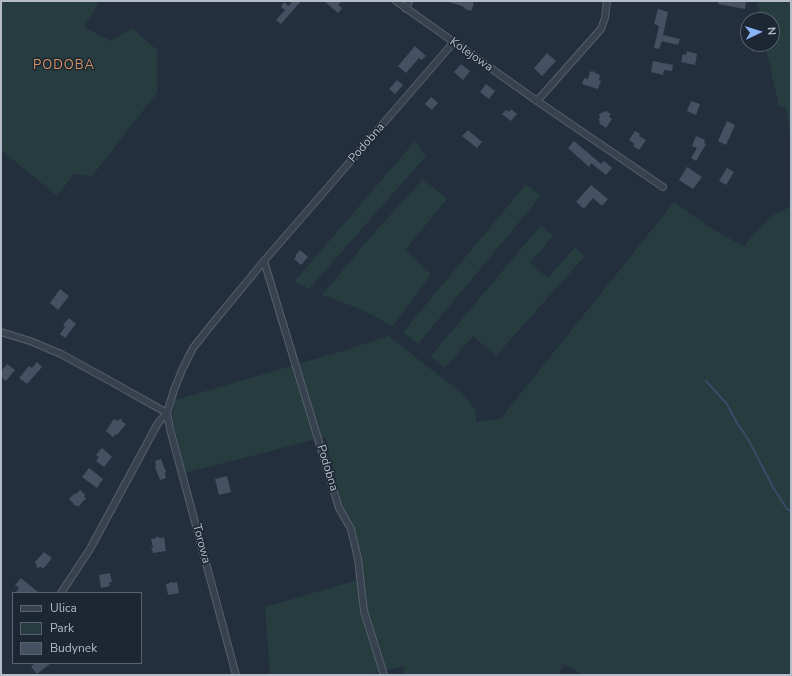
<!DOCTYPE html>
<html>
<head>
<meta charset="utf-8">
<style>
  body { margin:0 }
  #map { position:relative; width:792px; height:676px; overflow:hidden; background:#242f3e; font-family:"Nunito Sans",sans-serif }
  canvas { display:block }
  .frame { position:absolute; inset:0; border:2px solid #b4bcc9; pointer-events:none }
  .legend { position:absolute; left:12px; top:592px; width:130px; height:72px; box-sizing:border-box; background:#1d2633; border:1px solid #59626f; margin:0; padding:5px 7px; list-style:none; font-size:12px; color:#b4bcc9 }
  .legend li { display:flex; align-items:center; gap:8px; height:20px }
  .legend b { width:20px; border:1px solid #59626f }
  .north { position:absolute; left:740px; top:12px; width:40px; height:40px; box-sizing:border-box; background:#1d2633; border:1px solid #59626f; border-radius:50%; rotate:86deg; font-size:11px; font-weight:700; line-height:16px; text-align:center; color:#b4bcc9 }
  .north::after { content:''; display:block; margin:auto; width:14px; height:18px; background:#8ab4f8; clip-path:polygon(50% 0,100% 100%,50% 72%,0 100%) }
</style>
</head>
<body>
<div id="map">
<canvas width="792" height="676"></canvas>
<div class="frame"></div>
<ul class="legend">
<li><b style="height:5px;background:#38414e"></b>Ulica</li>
<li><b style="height:11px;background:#263c3f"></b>Park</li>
<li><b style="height:11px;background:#455162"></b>Budynek</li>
</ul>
<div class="north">N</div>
</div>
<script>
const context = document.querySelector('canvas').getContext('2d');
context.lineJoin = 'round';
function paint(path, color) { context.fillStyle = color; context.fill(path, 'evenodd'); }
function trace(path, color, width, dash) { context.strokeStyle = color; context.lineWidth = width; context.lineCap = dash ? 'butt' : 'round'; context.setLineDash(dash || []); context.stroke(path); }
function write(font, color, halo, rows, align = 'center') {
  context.font = font + ' "Nunito Sans",sans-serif'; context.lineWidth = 3; context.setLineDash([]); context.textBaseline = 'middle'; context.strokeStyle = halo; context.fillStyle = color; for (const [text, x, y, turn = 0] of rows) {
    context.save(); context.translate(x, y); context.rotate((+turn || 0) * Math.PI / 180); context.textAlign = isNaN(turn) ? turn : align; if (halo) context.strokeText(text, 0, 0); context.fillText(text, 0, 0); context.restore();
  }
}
paint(new Path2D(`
  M1 1H100L84 27 111 41 132 28 157 50V93L92 176 74 174 57 196 1 150Z
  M757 1H791V139L786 108 779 106 765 44H772V20H761Z
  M415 141 426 156 309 289 294 282Z
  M423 179 447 199 405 250 431 274 393 326 358 308 322 295 373 234Z
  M526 184 541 196 418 344 403 332Z
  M674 202 708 226 744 247 752 236 770 217 791 206V675H583L564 664 558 675H402L405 666 366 675H270L265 607 361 579 325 437 185 473 172 419 175 400 346 350 388 336 462 393 475 409 476 422 501 418Z
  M541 225 553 236 530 263 548 278 575 247 585 256 496 356 473 336 445 368 431 356Z`), '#263c3f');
trace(new Path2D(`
  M706 381 727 404 737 423 748 439 774 489 787 509 791 511`), '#394c67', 2);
paint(new Path2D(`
  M293 1H301L281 24 276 20 285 10 281 7 284 2 288 6Z
  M324 1H342L338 5 342 8 338 13Z
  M449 1H470L474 3 471 11 465 9V8L462 6 449 2Z
  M718 1H746L745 9 718 4Z
  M658 9 668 12 663 35 680 39 678 45 662 41 659 49 654 48 659 26 654 24Z
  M415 46 426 56 421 60 419 58 406 73 398 66Z
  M687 51 697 54 695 65 681 62 683 54 686 55Z
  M547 53 556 61 542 76 534 68Z
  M653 61 673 65 672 71 664 70 663 75 651 72Z
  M461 64 470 71 463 80 454 72Z
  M590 71 592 72 594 71 595 73 600 75 599 80 601 81 598 89 582 84 584 78 588 79Z
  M397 80 403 85 395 94 389 89Z
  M486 84 495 91 489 99 480 92Z
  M431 97 438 103 432 110 425 104Z
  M691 101 700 104 696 115 687 111Z
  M511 109 517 114 511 121 502 114 506 110 509 112Z
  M606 111 611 114 609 117 612 119 606 128 600 124 599 119 600 117 599 114Z
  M727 121 735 125 726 145 718 141Z
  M468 130 482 142 477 148 462 136Z
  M635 131 640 134 639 136 646 140 639 150 633 146 635 144 629 140Z
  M696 136 705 140 704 143 706 144 696 161 691 158 697 148 692 146Z
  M574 141 601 164 604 161 612 168 606 175 591 163 589 167 568 148Z
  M687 167 702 177 693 189 679 180Z
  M727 168 734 172 726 185 719 181Z
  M591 185 608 199 602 206 593 198 584 209 576 202Z
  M300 250 308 257 301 265 294 259 296 257 295 256Z
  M60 289 69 296 58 310 50 303Z
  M69 318 76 324 65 338 60 334 65 327 63 325Z
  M37 362 42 367 27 384 19 378 29 366 32 368Z
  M7 364 15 370 6 381 1 377V371Z
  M114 419 117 421 118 420 122 419V422L126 424 117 435 116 434 113 437 106 431Z
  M102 448 112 457 104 467 96 461 99 457 96 455Z
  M161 459 166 472H165L166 478 160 480 155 467H156L155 461Z
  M89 468 103 479 97 488 82 477Z
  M227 476 231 492 219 495 215 479Z
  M80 490 85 495 84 497 86 498 78 507 76 505H74L73 503 69 499 75 493 76 494Z
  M157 536 160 538 164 537 166 551 153 553 151 548H153L151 539 156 538Z
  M44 552 52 558 43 569 41 567 37 568 36 564 35 562Z
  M110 573 112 582 109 583 110 586 101 588 99 575Z
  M21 578 39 593H15L19 588 15 585Z
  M171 582 173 583 177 582 179 593 168 595 166 584 170 583Z
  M35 663H51L37 674 31 667Z`), '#455162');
const minor = new Path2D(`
  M396 1 537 101 663 187
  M406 9 409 1
  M537 101 601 29 605 18 607 1
  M264 261 339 508 351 529 358 559 364 611 384 675
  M1 332 30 341 61 354 112 382 167 413
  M61 593 90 549 158 423 167 413
  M236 675 170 429 167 413 174 390 182 370 193 348 208 329 264 261 453 43`);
trace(minor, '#565f6c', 8);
trace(minor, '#38414e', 6);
write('12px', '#b4bcc9', '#1d2633', [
  ["Kolejowa",471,55,35],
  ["Podobna",367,143,-49],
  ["Podobna",327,468,73],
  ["Torowa",201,544,75]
]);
context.letterSpacing = '1px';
write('13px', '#d59563', '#1d2633', [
  ["PODOBA",64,66]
]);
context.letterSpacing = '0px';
</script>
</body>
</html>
